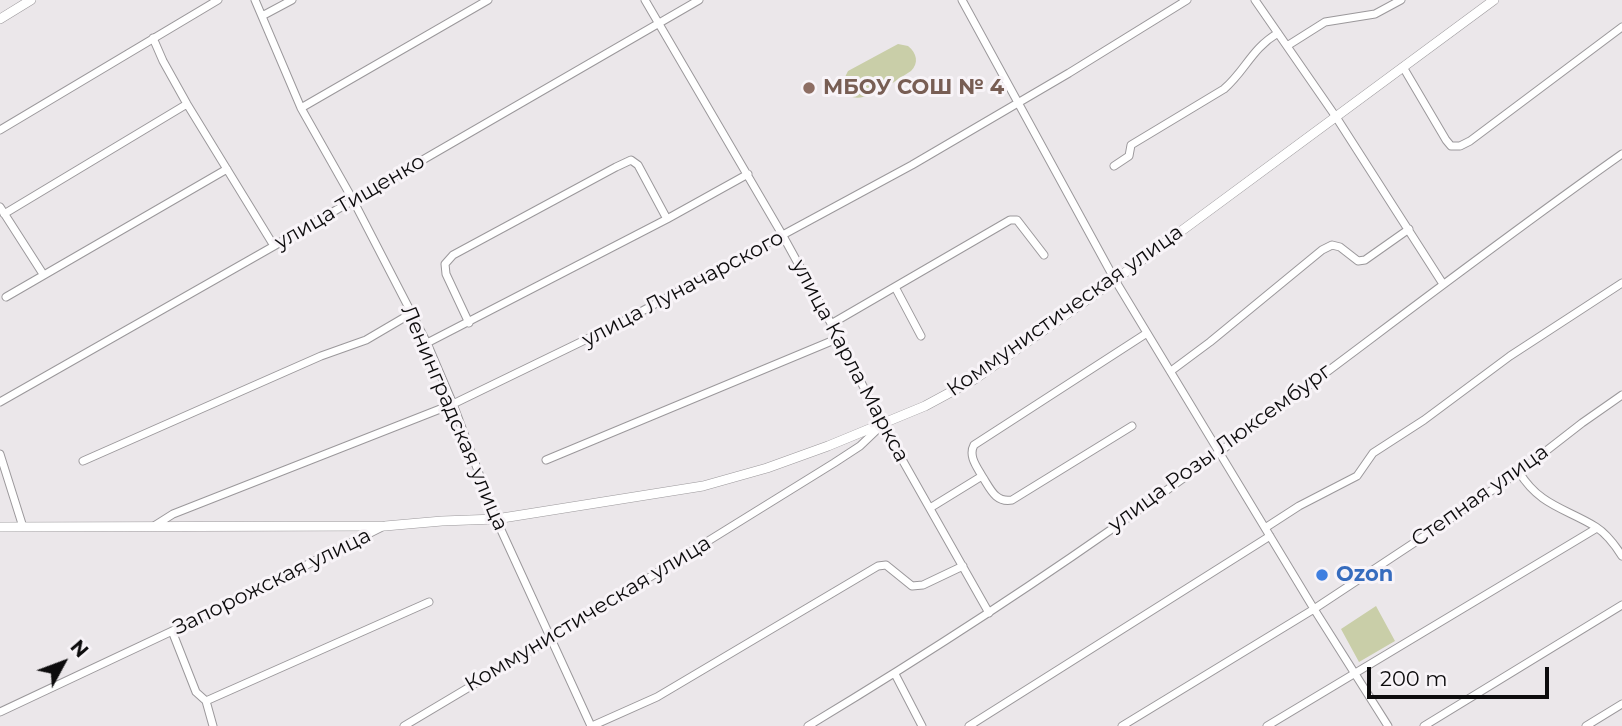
<!DOCTYPE html>
<html>
<head>
<meta charset="utf-8">
<style>
  body { margin:0 }
  #map { position:relative; width:1622px; height:726px; overflow:hidden; background:#ebe7ea; font-family:Montserrat,sans-serif }
  canvas { display:block }
  .north { position:absolute; left:28px; top:628px; width:70px; height:70px; -webkit-text-stroke:5px #f8f4f8; paint-order:stroke; rotate:49deg; font-size:19px; font-weight:700; line-height:28px; text-align:center; color:#0d0c0d }
  .north::after { content:''; display:block; margin:auto; width:24px; height:32px; background:#0d0c0d; clip-path:polygon(50% 0,100% 100%,50% 72%,0 100%) }
  .scale { position:absolute; left:1367px; top:667px; width:182px; height:32px; box-sizing:border-box; border:4px solid #0d0c0d; border-top:0; padding-left:9px; font-size:21px; line-height:24px; white-space:nowrap; color:#0d0c0d; -webkit-text-stroke:5px #f8f4f8; paint-order:stroke }
</style>
</head>
<body>
<div id="map">
<canvas width="1622" height="726"></canvas>
<div class="north">N</div>
<div class="scale">200 m</div>
</div>
<script>
const context = document.querySelector('canvas').getContext('2d');
context.lineJoin = 'round';
function paint(path, color) { context.fillStyle = color; context.fill(path, 'evenodd'); }
function trace(path, color, width, dash) { context.strokeStyle = color; context.lineWidth = width; context.lineCap = dash ? 'butt' : 'round'; context.setLineDash(dash || []); context.stroke(path); }
function write(font, color, halo, rows, align = 'center') {
  context.font = font + ' Montserrat,sans-serif'; context.lineWidth = 6; context.setLineDash([]); context.textBaseline = 'middle'; context.strokeStyle = halo; context.fillStyle = color; for (const [text, x, y, turn = 0] of rows) {
    context.save(); context.translate(x, y); context.rotate((+turn || 0) * Math.PI / 180); context.textAlign = isNaN(turn) ? turn : align; if (halo) context.strokeText(text, 0, 0); context.fillText(text, 0, 0); context.restore();
  }
}
paint(new Path2D(`
  M898 44 908 46C917 53 919 63 911 71 894 81 849 118 842 83L848 71Z
  M1376 606 1395 641 1359 662 1341 629Z`), '#c9cea8');
const minor = new Path2D(`
  M255 0 301 108 353 200 427 343 453 404 496 519 591 726
  M645 0 783 236 839 338 882 424 989 613
  M962 0 1115 280 1314 609 1388 726
  M1255 0 1336 117 1443 284
  M262 16 292 0
  M153 38 163 61 187 104 274 246
  M1287 46 1325 22 1375 14 1401 0
  M1403 67 1446 140 1451 146H1460L1470 141 1622 27
  M301 108 488 0
  M0 130 218 0
  M1114 166 1129 156 1131 145 1224 89C1246 70 1251 49 1278 33
  M0 207 43 274
  M4 214 187 104
  M895 287 921 336
  M6 297 227 169
  M469 323 446 274 445 264 453 255 616 167 631 160 638 165 667 219
  M831 324 1010 220H1017L1044 255
  M427 343 667 219 748 174
  M1171 371 1210 342 1322 250 1332 245 1340 247 1358 261 1365 260 1409 229
  M0 402 274 246 699 0
  M0 454 23 527
  M546 460 839 338
  M83 461 321 356 366 340 412 313
  M1519 472C1540 506 1565 508 1596 527 1607 534 1615 545 1622 556
  M982 476C977 467 968 456 974 445L1147 333
  M930 508 982 476C990 488 995 503 1012 500L1132 426
  M154 526 173 514 453 404 620 323 912 165 1069 73 1187 0
  M1265 528 1299 506 1357 476 1373 453 1424 420 1510 356 1622 283
  M172 631 196 692 206 701 213 726
  M895 674 922 726
  M206 701 429 602
  M0 712 219 609 384 526
  M404 726 550 639 834 463 860 446 882 425
  M592 726 657 697 878 566 886 565 912 586 923 585 963 566
  M808 726C926 655 1041 580 1153 500 1311 387 1463 266 1622 154
  M969 726 1270 536
  M1122 726 1314 609 1438 527 1519 472 1582 423 1622 395
  M1267 726 1597 528
  M1424 726 1622 605
  M1586 726 1622 704`);
const major = new Path2D(`
  M0 19 31 0
  M0 527 385 526 442 521 496 519 703 486 767 468 828 446 925 406 975 379 1115 280 1494 0`);
trace(minor, '#9b989b', 9);
trace(major, '#9b989b', 10);
trace(minor, '#fff', 7);
trace(major, '#fff', 9);
for (const [x, y, r, color] of [
  [809,88,7,"#8d6e63"],
  [1322,575,7,"#3f7fe0"]
]) { const dot = new Path2D(); dot.arc(x, y, r, 0, 2 * Math.PI); context.fillStyle = color; context.fill(dot); trace(dot, '#f8f4f8', 2.5); }
write('bold 21px', '#785e54', '#f8f4f8', [
  ["МБОУ СОШ № 4",823,88]
], 'left');
write('21px', '#0d0c0d', '#f8f4f8', [
  ["улица Тищенко",350,202,-30],
  ["улица Луначарского",683,289,-28],
  ["Коммунистическая улица",1065,311,-35],
  ["улица Карла Маркса",850,361,62],
  ["Ленинградская улица",454,418,67],
  ["улица Розы Люксембург",1220,448,-36],
  ["Степная улица",1480,496,-35],
  ["Запорожская улица",272,582,-26],
  ["Коммунистическая улица",588,614,-31]
]);
write('bold 21px', '#366cbe', '#f8f4f8', [
  ["Ozon",1336,575]
], 'left');
</script>
</body>
</html>
